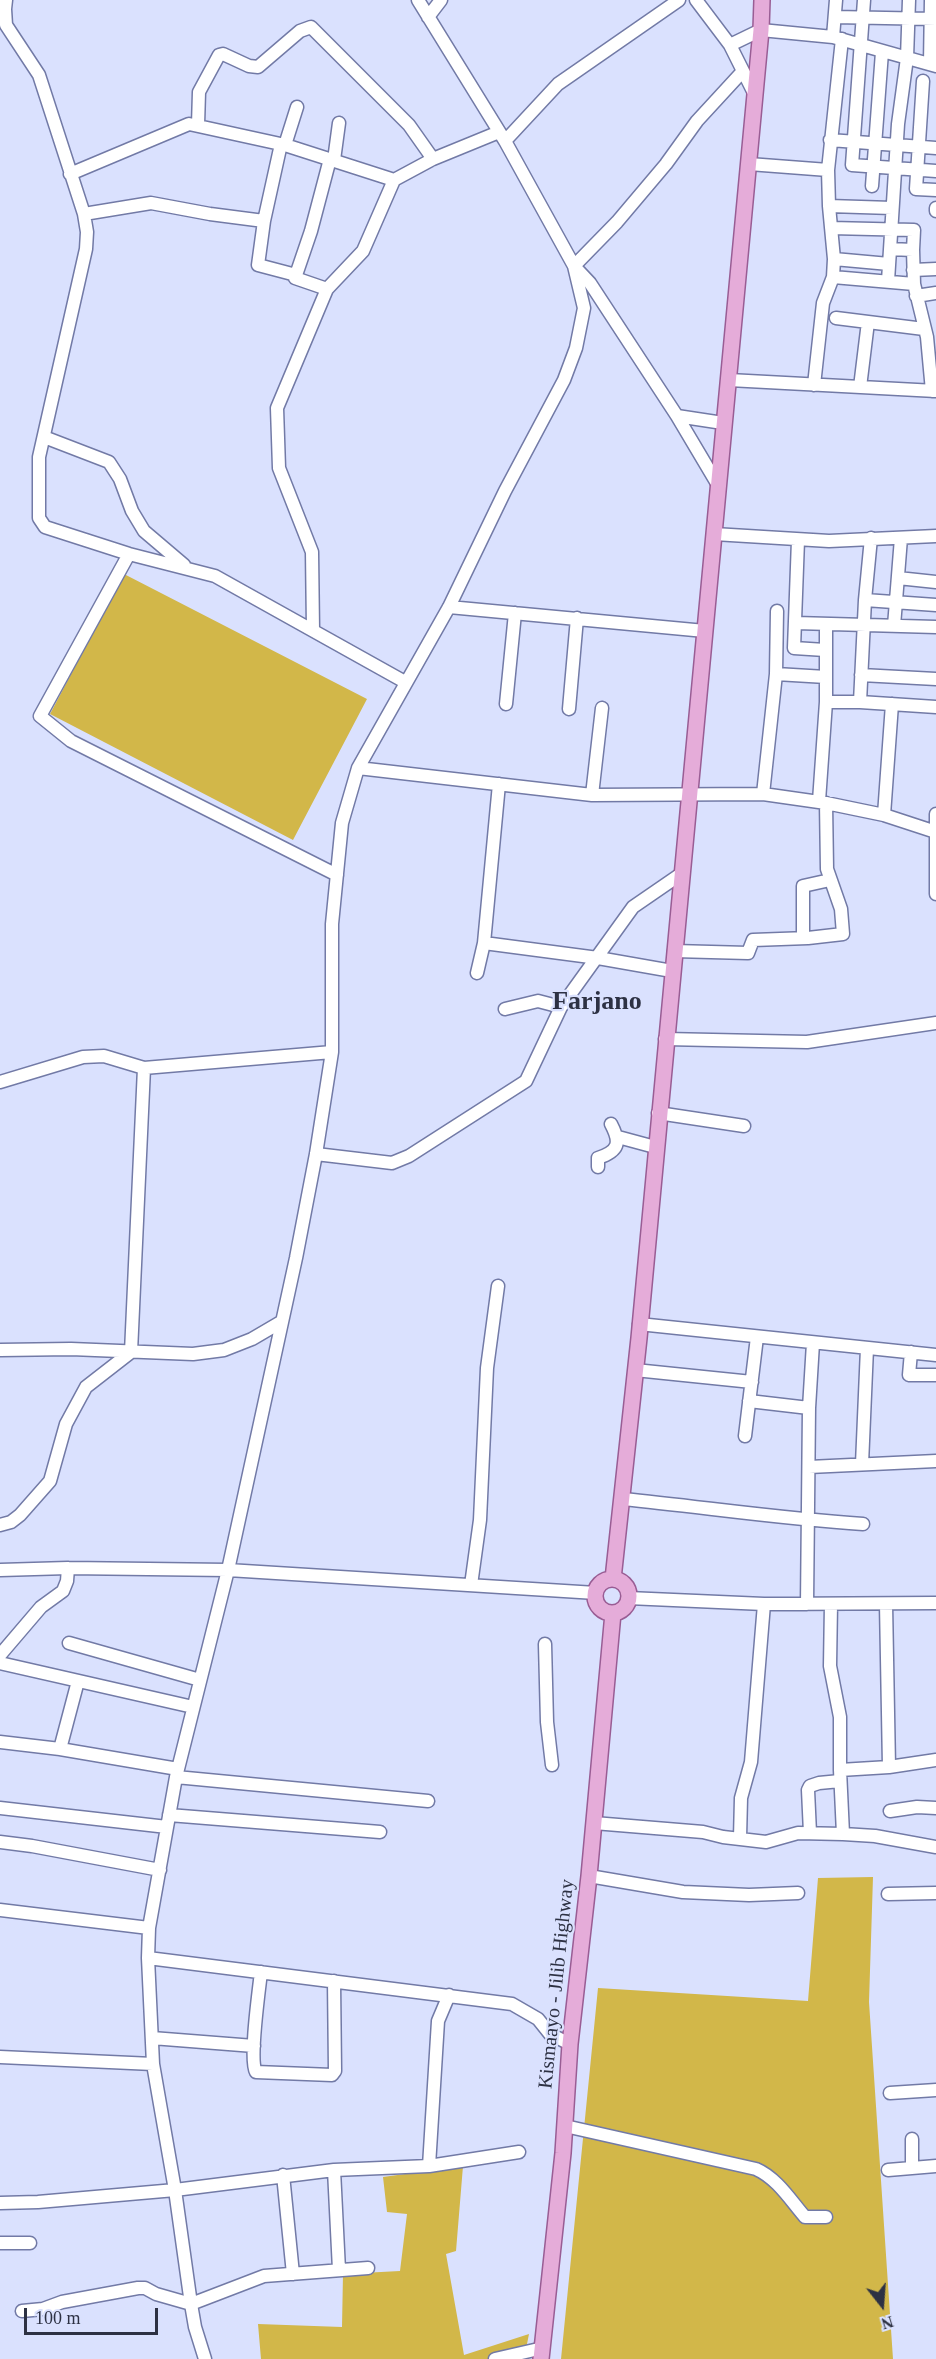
<!DOCTYPE html>
<html>
<head>
<meta charset="utf-8">
<style>
  body { margin:0 }
  #map { position:relative; width:936px; height:2359px; overflow:hidden; background:#dae1fe; font-family:Georgia,serif }
  canvas { display:block }
  .north { position:absolute; left:852px; top:2275px; width:60px; height:60px; -webkit-text-stroke:4px #dae1fe; paint-order:stroke; rotate:163deg; font-size:16px; font-weight:700; line-height:24px; text-align:center; color:#2d3143 }
  .north::after { content:''; display:block; margin:auto; width:21px; height:27px; background:#2d3143; clip-path:polygon(50% 0,100% 100%,50% 72%,0 100%) }
  .scale { position:absolute; left:24px; top:2308px; width:134px; height:27px; box-sizing:border-box; border:3px solid #2d3143; border-top:0; padding-left:8px; font-size:18px; line-height:21px; white-space:nowrap; color:#2d3143; -webkit-text-stroke:4px #dae1fe; paint-order:stroke }
</style>
</head>
<body>
<div id="map">
<canvas width="936" height="2359"></canvas>
<div class="north">N</div>
<div class="scale">100 m</div>
</div>
<script>
const context = document.querySelector('canvas').getContext('2d');
context.lineJoin = 'round';
function paint(path, color) { context.fillStyle = color; context.fill(path, 'evenodd'); }
function trace(path, color, width, dash) { context.strokeStyle = color; context.lineWidth = width; context.lineCap = dash ? 'butt' : 'round'; context.setLineDash(dash || []); context.stroke(path); }
function write(font, color, halo, rows, align = 'center') {
  context.font = font + ' Georgia,serif'; context.lineWidth = 4.5; context.setLineDash([]); context.textBaseline = 'middle'; context.strokeStyle = halo; context.fillStyle = color; for (const [text, x, y, turn = 0] of rows) {
    context.save(); context.translate(x, y); context.rotate((+turn || 0) * Math.PI / 180); context.textAlign = isNaN(turn) ? turn : align; if (halo) context.strokeText(text, 0, 0); context.fillText(text, 0, 0); context.restore();
  }
}
paint(new Path2D(`
  M124 574 367 699 293 840 50 714Z
  M873 1877 869 2002 893 2359H561L598 1988 808 2001 818 1878Z
  M463 2166 456 2251 446 2254 464 2355 529 2334 524 2359H261L258 2324 342 2327 343 2274 400 2271 407 2214 387 2212 383 2177Z`), '#d2b749');
const minor = new Path2D(`
  M6 0 5 9 6 25 39 75 84 214 87 232 86 249 39 457V518L45 527 129 554 215 576 405 682
  M696 0 730 45 754 93
  M864 0 852 165 936 171
  M428 17 441 0
  M835 17 936 19
  M833 37 836 0
  M730 45 761 30 833 37 936 66
  M930 64 931 0
  M923 81 916 189 936 190
  M198 125 199 92 219 55 223 54 249 66 258 67 300 31 311 27 409 125 433 159
  M830 140 936 148
  M505 141 558 84 679 0
  M285 145 297 107
  M334 160 339 123
  M749 164 828 170
  M70 174 189 124 285 145 394 180
  M872 186 882 52
  M829 206 892 208
  M936 211V208
  M84 214 151 203 210 214 264 221 258 265 296 275 295 278 327 289
  M264 221 281 144
  M831 228 914 230 913 250
  M890 249 913 250 914 284 927 337 932 391
  M834 259 889 264
  M913 270 936 269
  M296 275 311 231 330 159
  M833 277 914 284
  M888 281 898 124 907 58 909 0
  M916 296 936 293
  M836 318 924 329
  M729 380 936 391
  M814 385 823 303 833 277 834 259 829 206 828 170 842 39
  M860 387 868 322
  M677 416 723 423
  M44 437 109 462 120 479 132 511 144 531 184 565
  M718 485 677 416 590 283 574 266 617 222 666 164 697 121 743 71
  M714 534 829 541 936 536
  M871 538 865 600 860 702 936 707
  M798 540 794 648 825 650
  M129 554 40 716 71 741 337 875
  M898 578 936 582
  M865 600 936 605
  M449 607 705 631
  M777 611 776 674 826 677
  M796 623 936 627
  M894 626 901 538
  M313 630 312 552 279 468 277 408 327 289 363 251 394 180 433 159 499 132
  M861 675 936 679
  M826 702H860
  M506 704 515 613
  M569 709 577 618
  M358 768 592 795 763 794 826 803 884 815 936 832
  M763 794 776 674
  M592 795 602 708
  M819 801 826 702V624
  M936 814V894
  M884 815 892 704
  M803 938V886L830 880
  M484 943 598 958 672 971
  M674 951 748 953 753 940 808 938 843 934 841 909 827 869 826 803
  M477 973 484 943 499 784
  M505 1009 538 1001 561 1007
  M665 1039 807 1042 936 1023
  M0 1082 83 1057 104 1056 144 1068 332 1052
  M658 1113 744 1126
  M618 1137 655 1147
  M316 1154 392 1163 409 1156 526 1081 561 1007 633 907 681 874
  M598 1167V1158C619 1151 621 1143 611 1124
  M639 1324 936 1355
  M0 1350 71 1349 193 1354 224 1350 252 1339 281 1322
  M911 1352 909 1375H936
  M635 1370 752 1382
  M749 1401 809 1408
  M745 1436 757 1337
  M862 1464 867 1348
  M809 1467 936 1461
  M623 1499C703 1507 783 1519 863 1524
  M0 1525 11 1522 20 1515 50 1481 66 1424 86 1387 131 1352 144 1068
  M0 1570 68 1568 228 1570 596 1593
  M471 1585 480 1520 487 1368 498 1286
  M628 1598 764 1604 936 1603
  M807 1604 809 1408 813 1343
  M831 1604 830 1666 840 1717V1770L843 1834
  M886 1604 889 1767
  M69 1643 200 1680
  M545 1644 547 1722 552 1765
  M0 1655 41 1607 63 1591 67 1581 68 1568
  M0 1663 193 1707
  M0 1742 60 1749 178 1769
  M60 1749 78 1681
  M840 1770 889 1767 936 1760
  M176 1777 428 1801
  M0 1808 167 1827
  M890 1811 917 1807 936 1808
  M169 1815 380 1832
  M594 1823 703 1832 723 1837 766 1842 798 1833 843 1834 875 1836 936 1847
  M810 1833 808 1790 810 1786 819 1783 840 1781
  M740 1838 741 1798 751 1762 764 1604
  M0 1842 32 1846 160 1870
  M589 1876 683 1892 749 1895 798 1893
  M888 1894 936 1893
  M0 1910 149 1928
  M148 1958 512 2004 538 2019 550 2034 570 2044
  M261 1972C259 1990 249 2060 256 2072L332 2075 335 2071 334 1981
  M152 2038 254 2046
  M0 2057 153 2064
  M890 2093 936 2090
  M565 2126 756 2169C777 2178 791 2201 805 2217H826
  M912 2139V2168
  M429 2166 438 2021 449 1995
  M334 2170 339 2270
  M888 2170 936 2166
  M283 2175 293 2274
  M0 2203 38 2202 175 2190 334 2170 429 2166 519 2152
  M0 2243H30
  M22 2311 43 2309 62 2302 138 2288H145L156 2294 191 2304 264 2276 368 2268
  M205 2359 195 2327 191 2304 175 2190 153 2064 148 1958 149 1928 176 1777 228 1570 296 1258 316 1154 332 1052V924L342 823 358 768 449 607 505 491 564 380 576 348 584 308 574 266 505 141 418 0
  M495 2359 543 2348`);
const major = new Path2D(`
  M613 1579 639 1338 761 30 762 0
  M595 1596a17 17 0 1 1 34 0a17 17 0 1 1-34 0Z
  M541 2359 563 2153 570 2044 589 1876 613 1613`);
trace(minor, '#727aa6', 15);
trace(major, '#995d94', 18);
trace(minor, '#fff', 12);
trace(major, '#e5acd9', 15);
write('20px', '#2d3143', '#dae1fe', [
  ["Kismaayo - Jilib Highway",557,1984,-84]
]);
write('bold 26px', '#2d3143', '#dae1fe', [
  ["Farjano",597,1002]
]);
</script>
</body>
</html>
